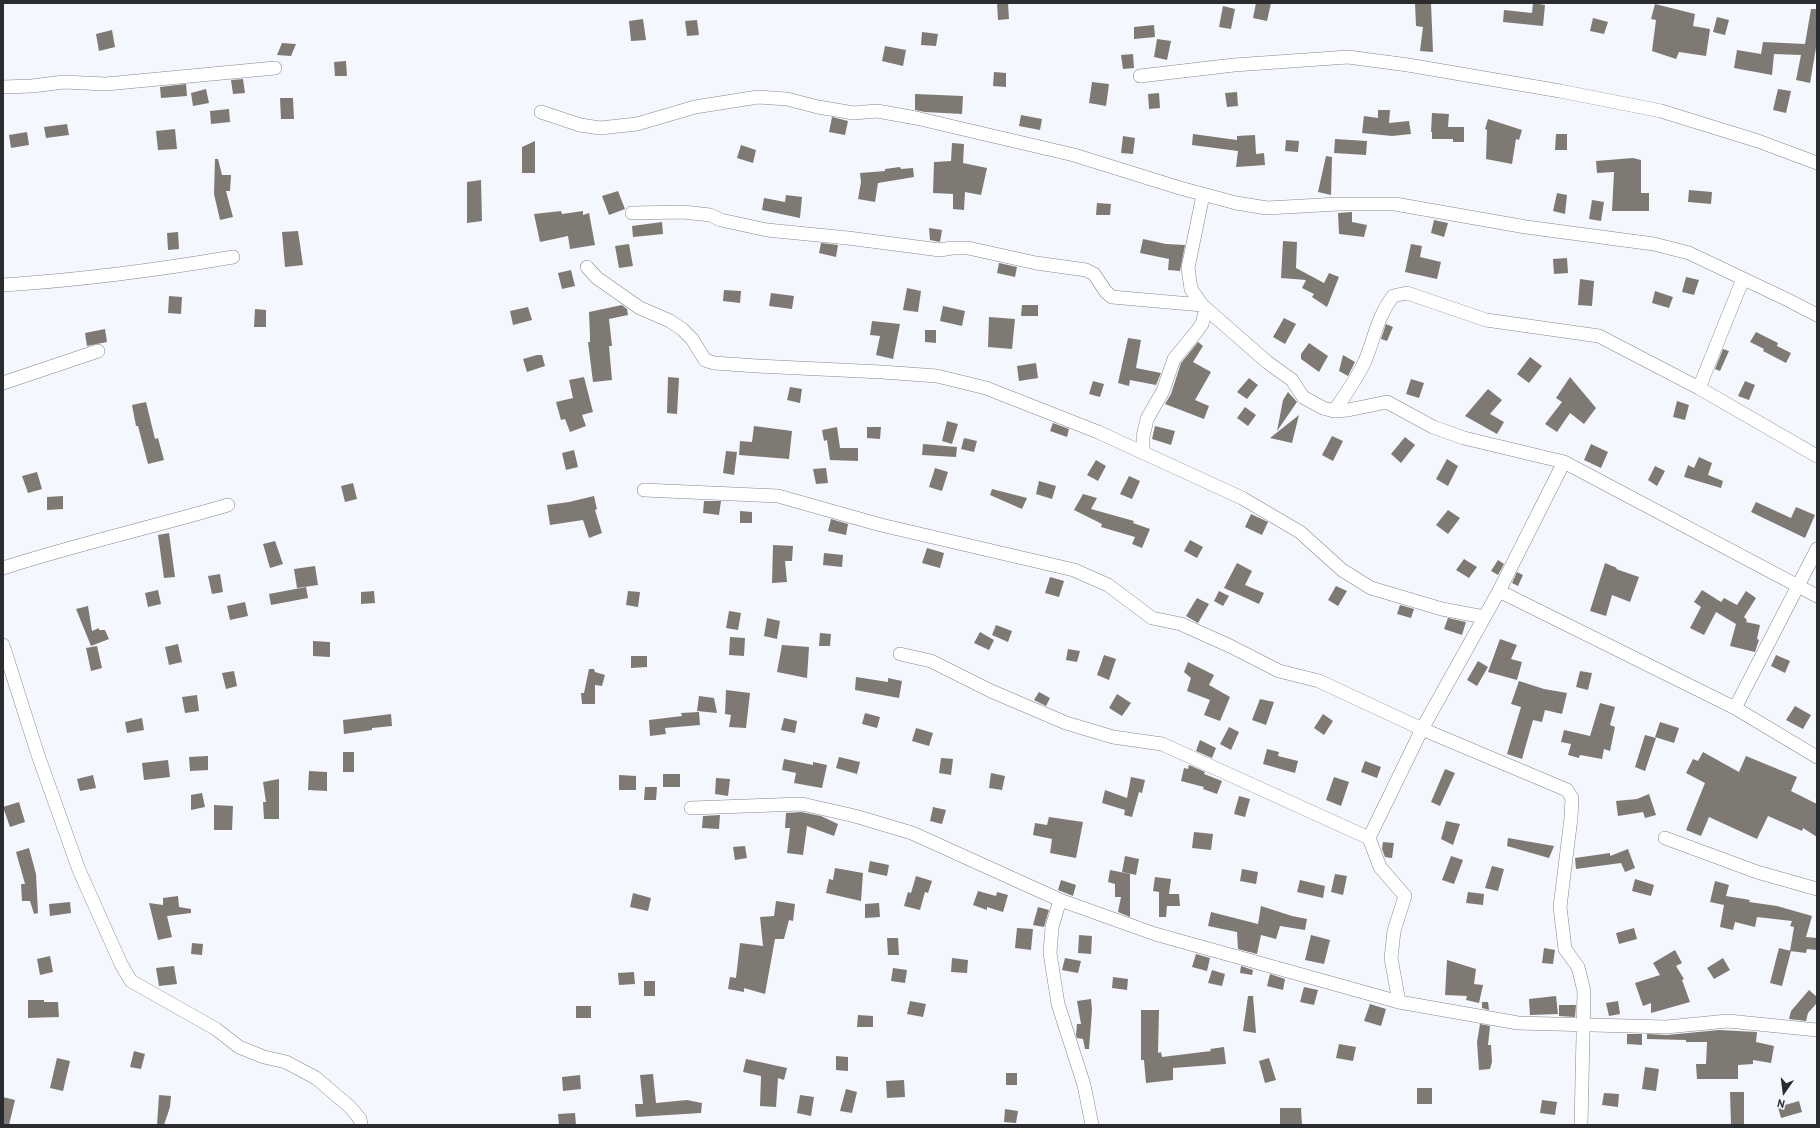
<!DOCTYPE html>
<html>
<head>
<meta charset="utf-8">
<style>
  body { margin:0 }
  #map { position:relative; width:1820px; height:1128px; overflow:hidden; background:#f4f7fe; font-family:"PT Sans",sans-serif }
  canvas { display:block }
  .frame { position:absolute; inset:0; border:4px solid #2a2c2f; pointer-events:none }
  .north { position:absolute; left:1764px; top:1072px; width:40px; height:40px; -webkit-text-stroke:3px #f4f7fe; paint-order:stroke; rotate:194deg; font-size:11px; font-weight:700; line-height:16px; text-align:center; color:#2a2c2f }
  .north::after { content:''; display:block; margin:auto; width:14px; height:18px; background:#2a2c2f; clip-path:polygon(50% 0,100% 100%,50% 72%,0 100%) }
</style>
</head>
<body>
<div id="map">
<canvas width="1820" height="1128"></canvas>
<div class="frame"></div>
<div class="north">N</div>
</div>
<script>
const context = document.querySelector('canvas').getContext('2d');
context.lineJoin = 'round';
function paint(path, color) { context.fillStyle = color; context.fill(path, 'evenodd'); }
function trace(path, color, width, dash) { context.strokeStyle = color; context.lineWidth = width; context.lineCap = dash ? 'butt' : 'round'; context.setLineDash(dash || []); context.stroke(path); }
paint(new Path2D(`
  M997 3H1008L1009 19 998 20Z
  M1256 3H1271L1267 21 1253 18Z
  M1415 3H1431L1433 52 1420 51 1423 27 1416 26Z
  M1533 3 1545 5 1543 26 1503 22 1504 10 1532 13Z
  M1655 4 1695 14 1693 26 1710 29 1706 56 1679 52 1676 59 1652 51 1656 20 1651 19Z
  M1223 6 1235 9 1231 29 1219 27Z
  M1811 9H1817V42L1810 83 1796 80 1801 55 1774 54 1772 75 1734 68 1737 50 1761 54 1763 42 1805 44Z
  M1717 17 1729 20 1725 35 1713 32Z
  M1593 18 1608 22 1604 34 1590 31Z
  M643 19 646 40 631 41 629 21Z
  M697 20 699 35 687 36 685 21Z
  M1154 25 1155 37 1134 39V27Z
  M112 30 115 47 99 51 96 34Z
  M922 32 938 34 936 46 921 45Z
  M1157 39 1171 41 1167 60 1154 57Z
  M282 43 296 44 291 56 277 55Z
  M885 46 906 50 903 66 882 61Z
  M1133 54 1134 68 1123 69 1121 55Z
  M346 61 347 76H335L334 62Z
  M994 72 1006 73V87L993 86Z
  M243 79 245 93 233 94 231 80Z
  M1092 82 1109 84 1106 106 1089 103Z
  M186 84 187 96 161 98 160 87Z
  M206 89 209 103 193 106 191 93Z
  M1778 89 1791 91 1786 113 1773 110Z
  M1237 92 1238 106 1227 107 1225 93Z
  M1159 93 1160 108 1149 109 1148 94Z
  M915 94 963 96 962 114 925 112 915 110Z
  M280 98H293L294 119H281Z
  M229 109 230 122 211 124 210 111Z
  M1378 110H1390L1389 123 1409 121 1411 134 1392 136 1362 133 1364 116 1378 118Z
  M1432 113 1449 114 1448 127H1464V142H1453V139H1432V132H1431Z
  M1021 115 1042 119 1040 130 1019 126Z
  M832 117 848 121 845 135 829 132Z
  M1488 119 1522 130 1519 140 1516 139 1512 164 1486 159 1487 130 1485 129Z
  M67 124 69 135 46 138 44 127Z
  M175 129 177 149 158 150 156 131Z
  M27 132 29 145 11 148 9 135Z
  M1193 134 1237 140V136L1255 135 1256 154 1264 153 1265 165 1236 167 1238 151 1192 145Z
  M1556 134H1567V150H1555Z
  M1123 136 1135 138 1133 154 1121 153Z
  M1335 139 1367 141 1366 155 1334 153Z
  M1286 140 1299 141 1298 152 1285 151Z
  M535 141V173H522V147Z
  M952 143 964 144 963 163 987 168 981 195 965 192 964 210 953 209V194L933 193 934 162 951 161Z
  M741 145 756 150 753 163 737 158Z
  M1326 156 1332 157 1331 195 1318 192Z
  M1633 158 1641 160V193H1649V211H1612L1614 172 1597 173 1596 161Z
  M215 159H218L222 175H231L230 191H226L233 217 220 220 214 194Z
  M900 167 901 169 913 168 914 177 878 183 875 202 858 199 861 182 860 173 885 171V169Z
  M481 180 482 221 467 223V182Z
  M1689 190 1712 192 1711 204 1688 202Z
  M618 191 625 209 609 215 602 196Z
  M1557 193 1567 195 1565 214 1553 211Z
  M786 195 802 197 800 218 762 210 764 198 785 202Z
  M1592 200 1604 202 1601 221 1589 219Z
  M1097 203 1111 204 1110 215H1096Z
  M561 211 562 214 583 211V215L589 213 595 245 570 249 568 236 540 242 534 214Z
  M1352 212V222L1367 225 1364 237 1339 234 1338 213Z
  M1434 220 1448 223 1444 237 1431 233Z
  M662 222 663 234 633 237 632 226Z
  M929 228 942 230 940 242 930 240Z
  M298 231 303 265 285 267 282 232Z
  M178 232 179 249 168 250 167 233Z
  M1143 239 1166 244 1185 245 1180 271 1168 270 1169 259 1140 253Z
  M1283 241 1297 242 1296 268 1324 283 1329 273 1339 277 1327 307 1312 297 1314 294 1302 288 1306 280 1281 278Z
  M821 243 838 245 836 257 819 253Z
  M629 244 633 266 619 268 615 246Z
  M1411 244 1422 246 1420 257 1441 262 1437 279 1405 272Z
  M1567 258 1568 273 1554 274 1553 259Z
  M999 263 1017 267 1015 277 997 273Z
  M571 270 575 286 562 289 558 273Z
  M1686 277 1699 280 1694 295 1682 292Z
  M1580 279 1594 281 1592 306 1578 305Z
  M907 288 921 291 918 312 903 310Z
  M724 290 741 291 740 303 723 301Z
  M1655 291 1673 297 1669 308 1652 303Z
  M771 293 794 296 792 309 769 306Z
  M169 296 182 297 181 314 168 313Z
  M622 305 627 309 628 315 609 319 612 346H609L612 380 593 382 588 342H590V336L589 312Z
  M1022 305H1038V316H1021Z
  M943 306 965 311 962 326 940 321Z
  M528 307 532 320 513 325 510 311Z
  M255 309 266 310V327H254Z
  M989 317 1015 319 1012 349 988 347Z
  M1284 318 1296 324 1285 344 1273 337Z
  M872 321 900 324 893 359 876 355 880 336 870 335Z
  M1386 324 1393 327 1387 341 1381 339Z
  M105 329 107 342 87 346 85 333Z
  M925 330H936V343L925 342Z
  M1756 332 1778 343 1777 346 1791 353 1786 363 1763 351 1764 349 1750 342Z
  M1128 338 1141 340 1136 368 1161 373 1156 385 1130 380 1129 386 1118 383Z
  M1198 342 1203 346 1193 362 1211 372 1195 400 1209 406 1204 419 1165 404 1171 394 1181 363Z
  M1309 343 1328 356 1319 372 1301 359V354Z
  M1723 349 1729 351 1720 371 1715 369Z
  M537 355H542L545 366 527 372 523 359Z
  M1343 355 1355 362 1348 376 1339 371Z
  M1530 357 1542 366 1529 383 1517 374Z
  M1036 363 1038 378 1019 381 1017 366Z
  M584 377 593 412 582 415 586 426 570 432 565 419 561 420 556 402 573 398 569 380Z
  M668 377 679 378 677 414 667 413Z
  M1570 377 1596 408 1584 424 1570 413 1557 432 1545 424 1562 402 1556 398Z
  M1249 378 1258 385 1247 399 1237 392Z
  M1411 379 1424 383 1419 398 1406 394Z
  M1093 381 1104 384 1100 397 1089 394Z
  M1745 381 1755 385 1749 400 1738 396Z
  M790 387 802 389 800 403 787 400Z
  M1488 389 1502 400 1490 414 1504 422 1497 434 1465 416Z
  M1288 392 1297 402 1277 431 1283 400Z
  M1677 401 1689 405 1685 420 1673 417Z
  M146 402 155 439 158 438 164 460 148 464 138 426H136L132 405Z
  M1245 407 1256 415 1248 426 1237 418Z
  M1299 415 1292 443 1270 438Z
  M947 421 958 424 952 444 942 441Z
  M1053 423 1069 429 1067 437 1050 431Z
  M754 426 792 431 789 459 739 455 740 441 752 442Z
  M1155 426 1175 431 1171 445 1152 439Z
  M837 427 840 448H858V461L830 460 827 440 824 441 822 430Z
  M867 427H881L880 439 867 438Z
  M1332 436 1343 441 1333 461 1322 455Z
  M1405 437 1415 445 1401 463 1391 454Z
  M964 438 977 441 974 452 961 449Z
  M923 444 957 447 956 457 922 455Z
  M1591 444 1608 452 1601 468 1584 460Z
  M574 450 578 467 566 470 562 453Z
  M726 451 737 452 734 475 723 473Z
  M1699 457 1712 463 1708 475 1723 481 1721 488 1684 477 1688 465 1694 468Z
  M1447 459 1458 466 1448 486 1436 479Z
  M1096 460 1106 466 1098 481 1087 475Z
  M1655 466 1665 471 1657 486 1648 480Z
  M826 468 828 483 816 484 813 469Z
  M935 468 948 472 942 491 929 487Z
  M37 472 42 489 28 493 22 476Z
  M1129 476 1140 481 1132 499 1120 494Z
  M1039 481 1056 486 1052 499 1036 494Z
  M353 483 357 499 345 502 341 486Z
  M992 489 1027 498 1022 509 990 495Z
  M1083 494 1097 498 1091 509 1134 521 1133 523 1150 529 1142 548 1132 544 1135 537 1101 527 1102 524 1074 510Z
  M63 496V509L47 510V497Z
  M594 496 597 509 595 510 602 533 589 538 583 520 550 525 547 505 569 502Z
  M704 501H721L719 515 703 513Z
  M1756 502 1791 518 1796 507 1815 515 1805 538 1751 512Z
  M1448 510 1460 518 1448 534 1436 525Z
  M740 511 752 512V523H740Z
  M1251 514 1268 522 1262 535 1245 527Z
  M831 519 848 524 846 535 828 531Z
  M169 533 175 577 164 578 158 535Z
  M1190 540 1203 547 1197 558 1184 551Z
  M275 541 283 564 270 568 263 544Z
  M773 545 793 546 792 561H785L787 582 772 583Z
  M927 548 944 553 940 568 922 563Z
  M824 553 843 555 842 567 823 565Z
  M1464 559 1477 567 1469 578 1456 570Z
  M1498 560 1504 564 1498 575 1491 571Z
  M1237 563 1252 571 1245 585 1264 593 1259 604 1224 588Z
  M1605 563 1617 568 1616 569 1639 577 1630 602 1612 595 1606 616 1590 611Z
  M315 566 318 585 297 588 294 569Z
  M1517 572 1523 575 1518 586 1512 583Z
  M220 574 223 592 212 594 208 576Z
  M1050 577 1064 581 1059 597 1045 593Z
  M1336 586 1347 591 1338 606 1328 600Z
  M306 587 308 598 271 605 269 594Z
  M158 590 161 604 148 607 145 593Z
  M1702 590 1721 602 1724 598 1737 605 1746 591 1756 598 1744 617 1747 620 1746 622 1760 625 1757 639 1759 640 1755 652 1730 646 1736 624 1716 612 1704 635 1690 628 1701 607 1694 602Z
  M374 591 375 603 361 604V592Z
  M628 591 640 592 638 607 626 605Z
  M1219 591 1229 596 1223 606 1214 601Z
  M1197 598 1209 604 1198 623 1186 616Z
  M245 602 248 616 230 620 227 606Z
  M1400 605 1414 609 1411 618 1397 614Z
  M88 606 92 631 99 628V630H105L109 639 91 646 76 609Z
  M729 611 741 613 738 630 726 628Z
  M767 618 780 621 777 639 764 636Z
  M1448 618 1466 622 1462 635 1444 629Z
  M996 625 1012 631 1008 642 992 635Z
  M980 632 994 640 989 650 974 643Z
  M820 633 831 634 830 646H819Z
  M730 637 745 638 744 656 729 655Z
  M1500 639 1517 645 1511 659 1522 662 1517 680 1488 672Z
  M313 641 330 642V657L313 656Z
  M178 644 182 662 169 665 165 647Z
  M782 645 809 647 807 678 777 672Z
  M97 646 102 668 91 671 86 648Z
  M1068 649 1080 651 1077 662 1066 660Z
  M1104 655 1116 659 1109 680 1097 675Z
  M1776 655 1790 661 1785 673 1771 666Z
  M631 656H647V667L631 668Z
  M1478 661 1488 667 1477 686 1467 680Z
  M1188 662 1214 675 1209 685 1230 697 1220 721 1204 715 1210 700 1187 691 1191 678 1184 672Z
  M589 669H594L595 672 605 675 602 686 595 685V704H582L581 693H584Z
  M234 671 237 686 226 689 222 673Z
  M1580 671 1592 673 1588 690 1576 687Z
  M856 677 888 682V678L902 681 899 698 855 690Z
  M1519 681 1544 689 1567 693 1562 714 1545 710 1542 722 1533 720 1522 759 1507 754 1521 707 1511 704Z
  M726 690 750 693 746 728 729 727 731 715 725 714Z
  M1039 692 1050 698 1046 706 1034 700Z
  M1117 694 1131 703 1122 716 1109 708Z
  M197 695 199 711 185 713 182 697Z
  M699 696 714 698 717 713 697 711Z
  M1260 699 1274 702 1266 725 1252 720Z
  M1600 703 1615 707 1610 725 1615 727 1610 751 1604 749 1602 759 1580 755 1579 758 1568 755 1571 744 1561 742 1564 730 1590 736Z
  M1795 706 1811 715 1803 729 1786 720Z
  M699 712 700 725 665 728 666 734 650 736 649 720 682 716 681 713Z
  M865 713 880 717 877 728 862 724Z
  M391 714 392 726 372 728V730L344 734 343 720Z
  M1323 714 1333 721 1324 735 1314 728Z
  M142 718 144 730 127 733 125 722Z
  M784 718 797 721 795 733 781 730Z
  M1660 722 1679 728 1674 743 1655 737Z
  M1229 727 1239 732 1231 750 1220 744Z
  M916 728 933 733 929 746 912 741Z
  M1645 735 1656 738 1645 771 1635 767Z
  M1200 740 1216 748 1212 758 1196 751Z
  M1267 749 1279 752 1278 756 1298 761 1295 773 1263 764Z
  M343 752H354V772H343Z
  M1703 752 1739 772 1746 756 1797 777 1791 791 1817 804V837L1803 828 1802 831 1768 816 1757 839 1709 817 1701 836 1686 830 1705 783 1686 773 1693 759 1698 761Z
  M208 756V770L190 771 189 757Z
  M839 757 860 762 857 774 836 768Z
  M941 758 953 759 951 775 939 773Z
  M784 759 813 765V762L827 765 822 788 794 783 796 773 782 770Z
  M168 760 170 777 144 780 142 763Z
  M1365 761 1381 767 1377 778 1361 772Z
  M1189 765 1205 772 1204 774 1222 781 1217 794 1203 789 1204 787 1181 781 1184 768 1188 769Z
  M1445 769 1455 773 1440 806 1431 802Z
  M309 771 327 772V791L308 790Z
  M991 773 1005 776 1002 790 989 788Z
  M663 774H680V787H663Z
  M93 775 96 788 80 791 77 779Z
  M619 775 636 776V790H619Z
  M1131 777 1145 780 1142 793 1139 792 1132 817 1124 815 1125 810 1102 803 1105 790 1127 798Z
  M1334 777 1349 782 1341 806 1326 800Z
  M716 778 730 779 728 796 715 794Z
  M279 779V819H264L263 802H266L263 782Z
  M645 787H657L656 800H644Z
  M202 793 205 807 191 810V795Z
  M1649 794 1656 815 1645 818 1643 812 1618 816 1616 801 1637 799Z
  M1239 796 1250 799 1245 817 1234 814Z
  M19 802 25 822 10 827 3 807Z
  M214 805 233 806 232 830H214Z
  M933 807 946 810 942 824 930 821Z
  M801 812 821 816 838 824 834 836 807 826 803 855 787 853 790 828H785L786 813Z
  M720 815 719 829 702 828 703 816Z
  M1049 817 1083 822 1076 858 1050 853 1052 839 1033 835 1035 823 1047 825Z
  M1446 821 1460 824 1453 845 1441 839Z
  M1194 832 1213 834 1211 850 1192 848Z
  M1508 838 1554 846 1549 858 1507 846Z
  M1383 842 1394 843 1392 858 1385 857 1382 849Z
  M745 846 747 858 735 860 733 847Z
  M29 848 36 874 38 913 34 914 30 901H22L21 884H25L16 852Z
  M1628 849 1635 868 1625 872 1621 863 1576 869 1575 858 1610 853V856Z
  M1125 856 1139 859 1136 875 1122 872Z
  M1451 856 1463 860 1454 884 1442 880Z
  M870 861 889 865 887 876 868 872Z
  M1492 866 1504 869 1498 891 1485 888Z
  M835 868 863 873 861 901 826 893 829 879 833 880Z
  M1242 869 1258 872 1256 884 1240 881Z
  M1110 870 1130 874V917L1118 912 1121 897H1115V884L1108 882Z
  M1335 874 1347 876 1343 895 1331 892Z
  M916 876 932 881 928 893 925 892 920 910 904 906 908 892 911 893Z
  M1155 877 1171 879 1169 894H1179L1180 906H1167L1166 917H1159V892L1153 891Z
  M1635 879 1654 885 1651 896 1632 891Z
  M1061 880 1076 885 1073 896 1058 890Z
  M1300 880 1325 886 1323 898 1297 892Z
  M1715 881 1729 885 1726 896 1750 900 1749 902 1777 906 1812 916 1806 937 1817 938V950L1807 949 1806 953 1790 951 1794 927 1790 926 1792 921 1757 917 1755 927 1735 922 1733 930 1720 927 1724 905 1710 902Z
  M978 891 996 896 997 892 1008 895 1003 912 987 907V910L973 905Z
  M1468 892 1484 894 1483 905 1466 903Z
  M633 893 651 898 648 911 630 907Z
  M178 896 179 907 191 909V913L167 916 172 937 158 940 149 903 163 905V898Z
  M776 901 795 904 793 921 789 920 784 939H775L765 994 744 988V992L728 989 730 977 736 978 740 943 763 946 760 917 774 916Z
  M70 902 71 913 50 916 49 904Z
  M879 903 880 917 865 918V904Z
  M1261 906 1292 916 1307 919 1305 930 1280 926 1276 939 1261 935 1257 954 1238 949 1237 932 1208 926 1211 912 1258 924Z
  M1038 907 1049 910 1044 927 1033 925Z
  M1017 928 1033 929 1031 950 1015 948Z
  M1634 928 1637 939 1619 944 1616 933Z
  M1079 935 1092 936 1091 954 1078 953Z
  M1311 935 1330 940 1324 964 1305 960Z
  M887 938H898L899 955H888Z
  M192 943 203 944 202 955 191 954Z
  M1544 948 1555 950 1553 964 1542 963Z
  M1779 948 1791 951 1782 986 1770 983Z
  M1675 950 1682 963 1676 966 1684 979 1682 980 1690 1002 1651 1013V1003L1643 1006 1635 983 1660 975 1653 963Z
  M1196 954 1210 958 1207 971 1192 967Z
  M50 956 53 972 40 975 37 959Z
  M952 958 968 960 967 973 951 972Z
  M1065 958 1081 961 1078 973 1062 970Z
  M1723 958 1730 970 1714 979 1707 968Z
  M1447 960 1476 969 1474 984 1483 985 1479 1003 1466 1000 1467 996 1445 995Z
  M174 966 177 984 159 986 156 968Z
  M1241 966 1253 970 1252 975 1240 973Z
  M893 968 907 970 905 983 891 981Z
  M1212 970 1225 974 1222 986 1208 983Z
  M634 972 635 984 619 985 618 973Z
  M1270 974 1285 979 1283 990 1267 986Z
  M1113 977 1128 979 1127 990 1112 988Z
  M644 981H655V996H644Z
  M1304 987 1318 990 1314 1005 1300 1002Z
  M1809 990 1817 997V1003L1808 1013 1806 1021 1789 1019 1791 1011Z
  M1248 996H1253L1256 1033 1243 1031Z
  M1556 996 1558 1014 1530 1015 1529 999Z
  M1091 999 1092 1010 1089 1049H1085L1083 1039 1077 1038 1076 1035 1077 1024H1081L1077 1001Z
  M28 1000H44V1002H58L59 1017 28 1018Z
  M910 1001 926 1004 923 1017 907 1014Z
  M1618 1001 1620 1014 1609 1016 1606 1003Z
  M1482 1002H1488L1489 1010 1482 1008Z
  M1370 1004 1386 1009 1381 1026 1364 1021Z
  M1559 1005H1576L1575 1017 1559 1016Z
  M576 1006H591V1018H576Z
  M1141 1010H1159L1158 1053 1161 1052 1162 1057 1211 1051 1210 1049 1224 1047 1226 1064 1173 1068V1080L1146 1083 1144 1060H1141Z
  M858 1015 873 1016V1027H857Z
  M1480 1024 1490 1026 1488 1045H1491L1492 1062 1490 1069 1479 1070 1477 1042Z
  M1719 1030 1757 1032 1756 1042 1774 1046 1771 1063 1753 1060V1064L1738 1065V1079H1697L1696 1064H1706L1707 1042H1686V1040L1647 1039V1034L1667 1035Z
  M1627 1034H1642V1045L1627 1044Z
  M1339 1044 1356 1047 1353 1061 1336 1058Z
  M134 1051 145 1054 141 1069 130 1067Z
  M836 1056 848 1057V1071L836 1070Z
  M57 1058 70 1061 63 1091 50 1088Z
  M1269 1058 1276 1080 1265 1083 1259 1061Z
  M746 1059 787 1068 784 1080 778 1078 776 1107 760 1106 761 1076 743 1072Z
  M1645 1067 1659 1069 1656 1091 1642 1089Z
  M1006 1073H1017V1085H1006Z
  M653 1074 656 1103 687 1100 702 1103 701 1113 636 1117 635 1104H643L640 1075Z
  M580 1075 581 1089 563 1091 562 1077Z
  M904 1080 905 1097 887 1098 886 1081Z
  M1417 1088H1432V1104H1417Z
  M846 1089 857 1092 852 1113 840 1111Z
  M1730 1092H1744V1125H1731Z
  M1604 1093 1619 1094 1618 1107 1602 1105Z
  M159 1095 171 1096 170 1107 164 1125H157Z
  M800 1095 814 1097 811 1116 797 1113Z
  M3 1097 15 1100 9 1125H3Z
  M1542 1100 1557 1102 1555 1115 1540 1113Z
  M1799 1101 1802 1112 1781 1118 1778 1107Z
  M1280 1108H1301L1302 1125H1280Z
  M1005 1109 1018 1111 1016 1123 1004 1122Z
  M575 1113 576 1125H559L558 1114Z`), '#7f7973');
const minor = new Path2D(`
  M1140 76 1234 65 1348 57 1408 65 1560 91 1661 111 1758 141 1817 163
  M3 87 32 86 64 82 106 84 275 68
  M541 112 580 125 600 128 637 124 695 107 758 97 787 99 818 107 854 113 877 111 916 118 1074 155 1180 188 1236 203 1267 208 1339 204H1395L1526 227 1654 244 1689 253 1788 300 1817 315
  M1203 195 1188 268 1191 289 1202 305 1267 362 1292 380 1303 397 1323 408 1334 411 1348 410 1387 402 1433 427 1464 438 1564 462 1817 596
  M632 213 683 212 710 215 721 220 767 230 848 238 940 250 952 248H968L1036 263 1086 270 1094 274 1106 292 1112 297 1202 305
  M587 267 597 278 640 308 670 321 682 329 692 339 705 360 714 363 757 366 882 372 937 376 986 388 1098 432 1242 498 1300 532 1342 570 1371 588 1442 609 1484 617
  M3 285C80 280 157 270 233 257
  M3 383 98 351
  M1699 388 1743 279
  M1334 411C1345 395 1357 379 1365 361 1375 337 1377 317 1393 296L1407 293 1486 320 1599 336 1699 388 1817 456
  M1143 452V437L1147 419 1163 391 1174 359 1197 331 1202 324 1206 309
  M644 490 778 496 881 525 1074 570 1108 585 1152 618 1181 624 1230 646 1279 671 1319 681 1422 729 1567 790 1572 798 1571 818 1560 907 1565 949 1578 967 1584 991 1581 1125
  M3 568C77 544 153 527 228 505
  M1499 591 1735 708 1817 757
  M3 645 38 755 79 870 121 964 131 981 216 1029 239 1047 264 1057 286 1062 316 1078 350 1107 360 1119 361 1125
  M900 654 931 661 991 691 1066 723 1113 737 1162 744 1369 838
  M1735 708 1817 549
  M691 808 802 804 855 816 912 833 1060 900 1155 934 1399 1002 1518 1023 1666 1027 1728 1021 1817 1030
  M1665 838 1757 872 1817 889
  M1060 900 1052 927 1050 953 1058 1004 1084 1085 1092 1125
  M1399 1002 1391 958 1394 931 1405 896 1380 867 1369 838 1422 729 1499 591 1564 462`);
trace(minor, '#83878e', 14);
trace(minor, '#fff', 13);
</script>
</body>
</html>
